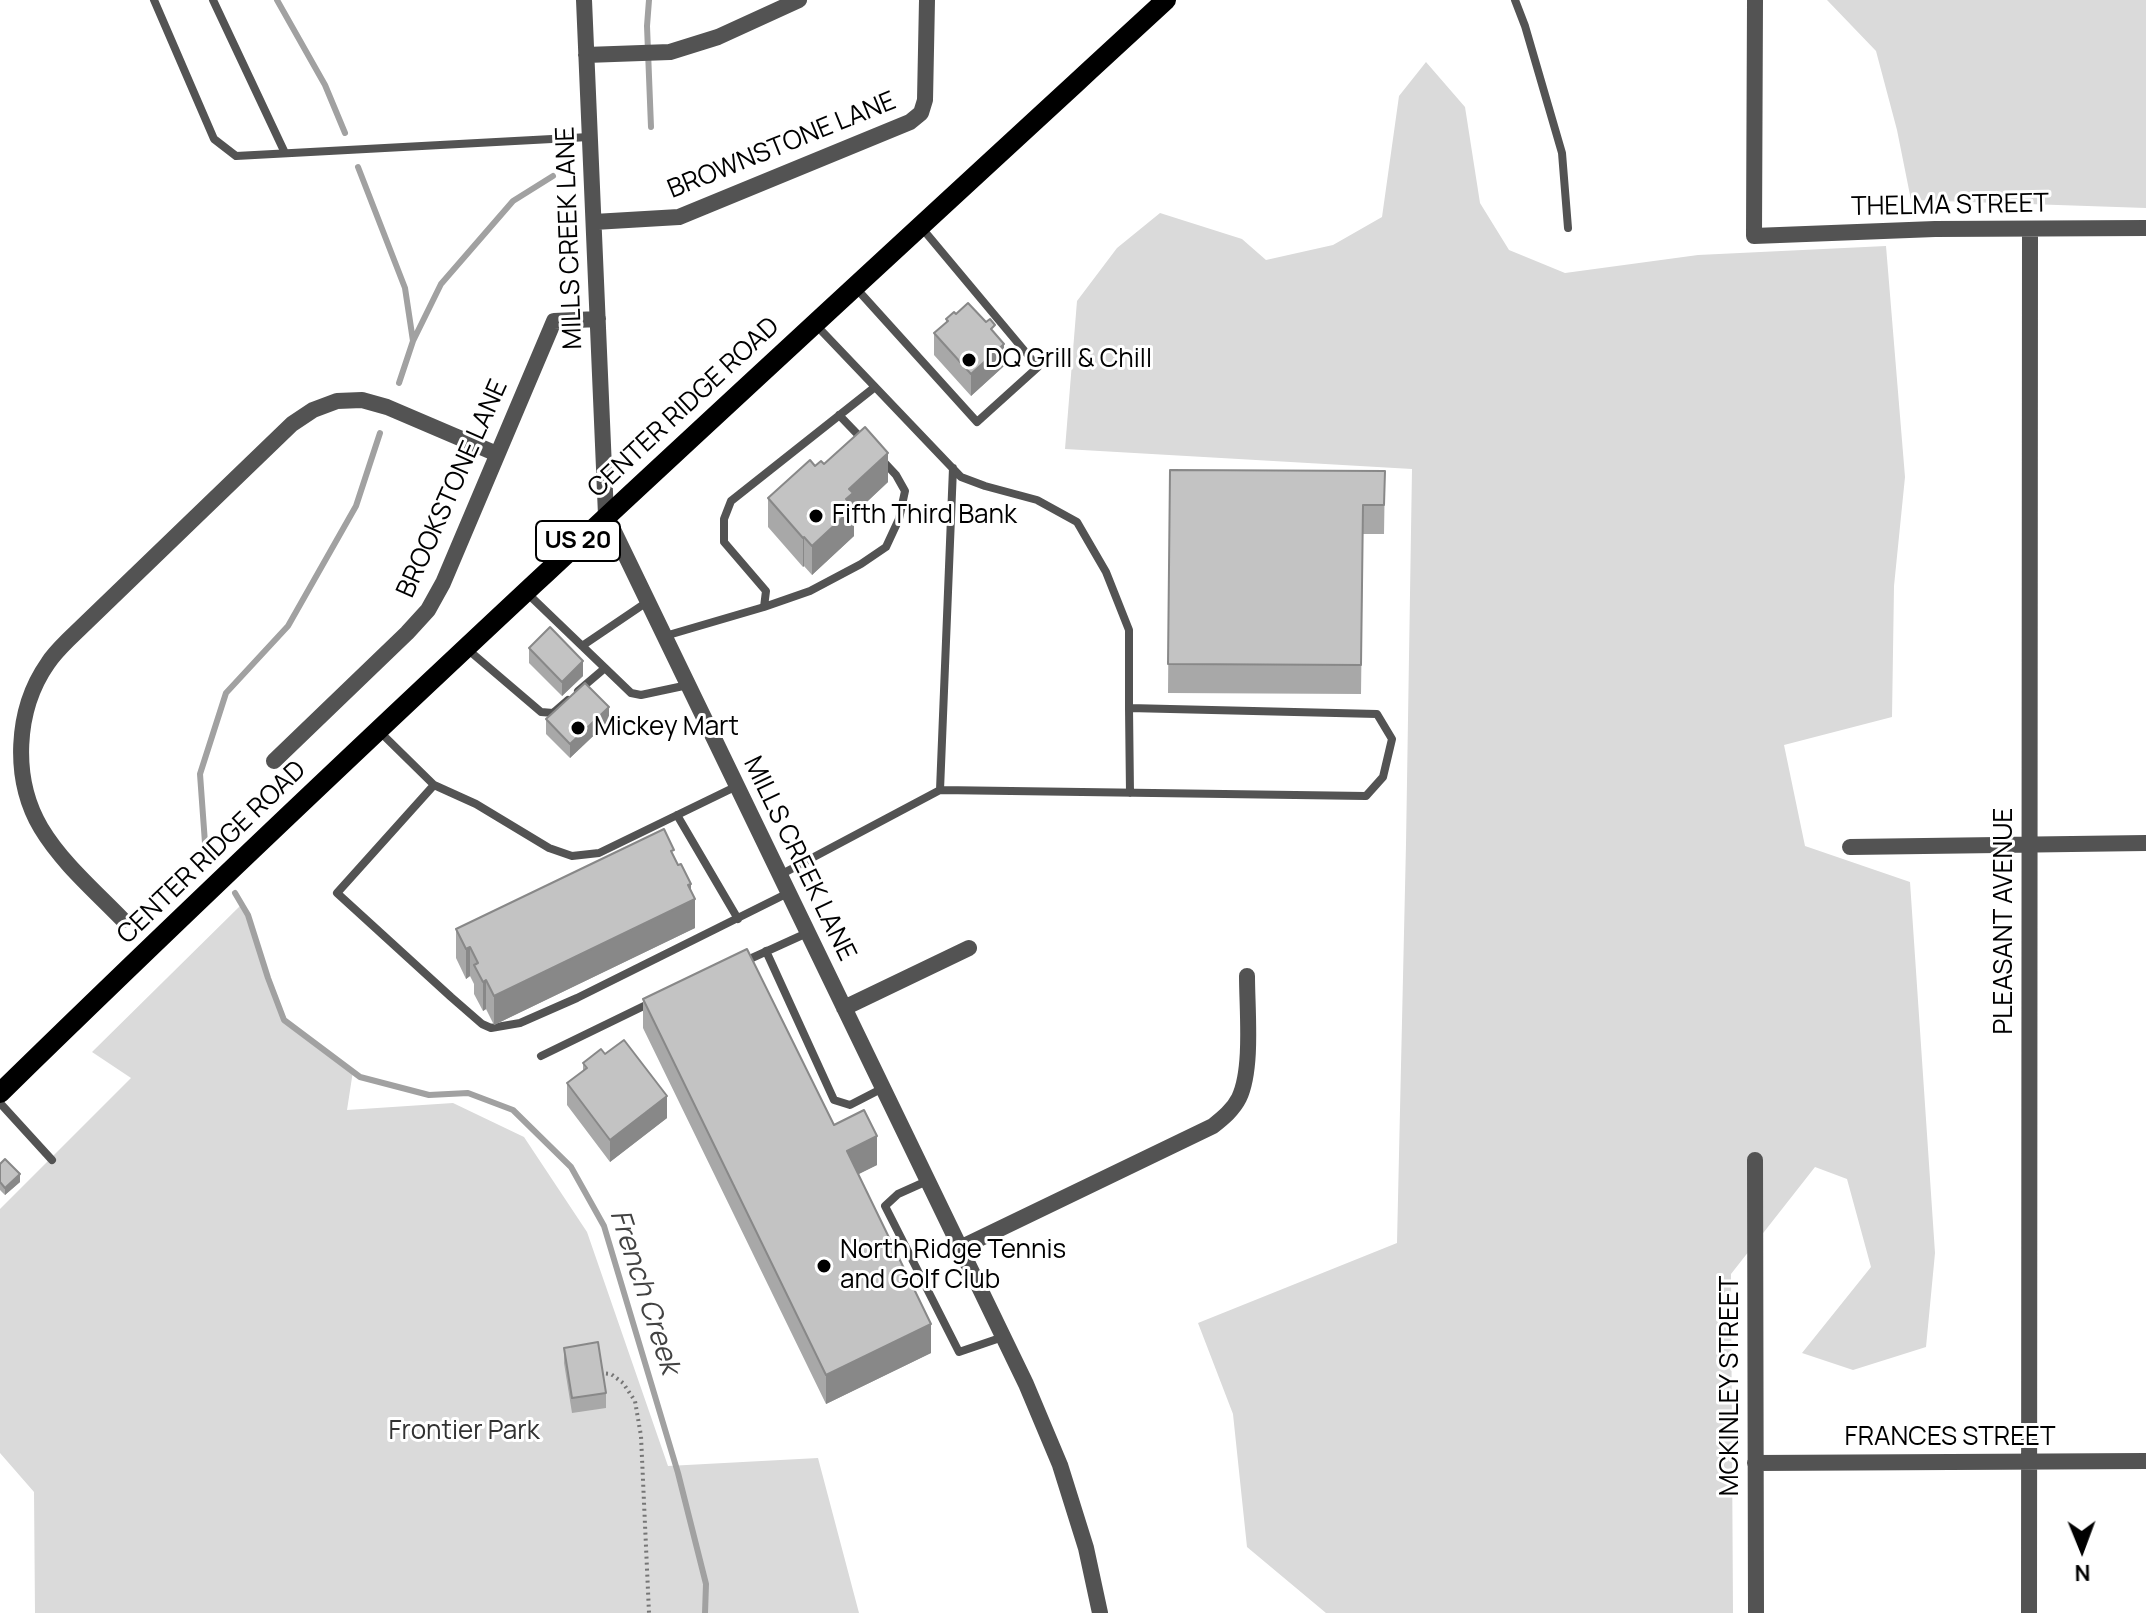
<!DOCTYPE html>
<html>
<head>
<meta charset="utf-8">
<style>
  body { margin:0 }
  #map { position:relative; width:2146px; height:1613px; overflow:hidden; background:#fff; font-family:Manrope,sans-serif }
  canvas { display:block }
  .north { position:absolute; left:2042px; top:1509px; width:80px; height:80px; -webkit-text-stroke:6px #fff; paint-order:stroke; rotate:179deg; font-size:22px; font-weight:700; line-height:32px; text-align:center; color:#000 }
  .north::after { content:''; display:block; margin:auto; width:28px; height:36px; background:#000; clip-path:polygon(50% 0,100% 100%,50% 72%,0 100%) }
</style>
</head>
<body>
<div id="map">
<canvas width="2146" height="1613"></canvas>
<div class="north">N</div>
</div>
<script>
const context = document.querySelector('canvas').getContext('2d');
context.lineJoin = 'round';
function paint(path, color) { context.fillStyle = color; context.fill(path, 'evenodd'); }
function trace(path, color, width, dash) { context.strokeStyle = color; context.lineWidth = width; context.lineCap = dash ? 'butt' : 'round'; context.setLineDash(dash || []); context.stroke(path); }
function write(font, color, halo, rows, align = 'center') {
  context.font = font + ' Manrope,sans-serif'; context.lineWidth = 6; context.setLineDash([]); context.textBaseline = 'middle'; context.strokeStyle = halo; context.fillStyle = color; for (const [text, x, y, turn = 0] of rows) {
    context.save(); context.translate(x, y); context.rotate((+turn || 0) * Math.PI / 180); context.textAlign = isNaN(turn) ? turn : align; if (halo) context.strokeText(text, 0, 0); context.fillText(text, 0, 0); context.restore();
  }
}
paint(new Path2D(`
  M1827 0H2146V208L1911 200 1897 130 1876 51Z
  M1426 62 1465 107 1480 203 1509 250 1565 273 1698 255 1886 246 1905 477 1894 586 1892 717 1784 745 1805 846 1910 882 1935 1253 1926 1347 1853 1370 1802 1353 1871 1267 1847 1179 1815 1167 1731 1274 1733 1613H1326L1247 1547 1233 1414 1198 1323 1397 1243 1406 844 1412 469 1065 449 1077 301 1117 248 1160 213 1242 239 1266 260 1333 245 1382 217 1399 96Z
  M241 905C262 939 263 983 283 1017 289 1028 339 1061 353 1071L347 1110 453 1103 524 1137 587 1232 668 1466 818 1458 859 1613H35L34 1492 0 1453V1209L131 1078 92 1052Z`), '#dadada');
trace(new Path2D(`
  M277 0 325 85 345 133
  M649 0 647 26 651 127
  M358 167 405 288 413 341
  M399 383 413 341 441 284 513 201 553 176
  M215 860 205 843 200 774 226 693 288 626 356 506 380 433
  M235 893 248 915 268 978 284 1020 360 1077 429 1095 468 1093 513 1110 571 1167 604 1226 678 1473 706 1584 705 1613`), '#a1a1a1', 6);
trace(new Path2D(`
  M600 1373 611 1374 623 1383 635 1401 641 1436 649 1613`), '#757575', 4, [2, 4]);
trace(new Path2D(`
  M154 0 214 139 236 156 589 137
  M213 0 285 153
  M1515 0 1525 26 1562 153 1568 228
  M855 287 977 422 1038 367 921 227
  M839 415 864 441
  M527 593 631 693 641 695 688 685
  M764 607 810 591 861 564 886 547 899 519 905 491 896 475 882 460
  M665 636 764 607 766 591 724 542V519L731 501 875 387
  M582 646 647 602
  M466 648 541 712 553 713 568 700
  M578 691 605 668
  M1129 708 1130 793
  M378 730 434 785 337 893 451 997 482 1024 491 1028 520 1023 577 998 788 893
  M434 785 476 804 549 848 572 856 599 853 737 786
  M940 790 953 468
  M677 815 738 919
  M780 875 940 790 1366 796 1383 777 1392 739 1377 714 1129 708V630L1106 572 1077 522 1037 500 985 486 961 477 815 324
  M766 951 834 1100 850 1105 883 1088
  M743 962 807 933
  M541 1056 650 1003
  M0 1103 52 1160
  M927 1181 898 1194 885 1206 959 1352 1003 1337`), '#535353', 8);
trace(new Path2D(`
  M584 0 606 515 1026 1384 1060 1465 1086 1548 1100 1613
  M1755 0 1754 236 1935 229 2146 228
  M586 55 670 52 718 37 799 0
  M594 222 679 217 910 122 921 113 925 100 927 0
  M274 761 407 633 428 610 443 583 554 321 598 319
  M1850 847 2146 843
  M123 920C95 891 62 863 41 828 12 779 15 710 48 663 53 655 61 647 68 640L292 424 313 410 337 401 362 400 387 407 497 454
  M844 1008 969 948
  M1755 1160 1756 1613
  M960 1248 1213 1126C1223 1118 1233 1110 1239 1098 1253 1069 1247 1010 1247 976
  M1755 1463 2146 1461
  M2029 1613 2030 229`), '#535353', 16);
trace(new Path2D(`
  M0 1093C381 721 774 361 1166 0`), '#000', 20);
paint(new Path2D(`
  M956 314 995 334 1004 366 971 396 934 355V333L946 323V319Z
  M824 464 888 482 854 514V536L812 575 804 566 803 567 768 527V498L815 466Z
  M1170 470 1385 471 1384 534H1363L1361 694 1168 693Z
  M529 648 583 676 562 696 529 663Z
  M546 719 609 721 570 758 546 734Z
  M674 857 691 892 695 928 494 1025 486 1009 483 1011 474 994V984L470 976 466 979 456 958V929Z
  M643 999 834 1125 877 1165 858 1174 931 1353 826 1404 643 1028Z
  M605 1054 667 1118 610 1162 567 1105V1083L583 1071V1063Z
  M0 1164 20 1182 5 1195 0 1190Z
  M564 1348 606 1393V1408L572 1413 564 1363Z`), '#a8a8a8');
paint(new Path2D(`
  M1004 344V366L971 396V374Z
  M888 453V482L854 514V536L812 575V546L846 499 849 489Z
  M804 537V566L803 567V538Z
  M583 661V676L562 696V682Z
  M609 707V721L570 758V744Z
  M691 884V901L695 899V928L494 1025V996Z
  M470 947V976L466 979V949Z
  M486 980V1009L483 1011V982Z
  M667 1096V1118L610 1162V1140Z
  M877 1136V1165L847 1180V1151Z
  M20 1174V1182L5 1195V1188Z
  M931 1324V1353L826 1404V1375Z`), '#888');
const building = new Path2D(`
  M968 303 986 322 990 319 995 325 991 329 1004 344 971 374 934 333 948 321 946 319 954 312 956 314Z
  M865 427 888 453 849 489 853 493 846 499 854 507 812 546 804 537 803 538 768 498 810 460 815 466 821 461 824 464Z
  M1170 470 1385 471 1384 505H1363L1361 665 1168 664Z
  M550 627 583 661 562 682 529 648Z
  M585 683 609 707 570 744 546 719Z
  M664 829 674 850 671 851 678 865 681 864 691 884 688 885 695 899 494 996 486 980 483 982 474 965 478 963 470 947 466 949 456 929Z
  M747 949 834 1125 864 1110 877 1136 847 1151 931 1324 826 1375 643 999Z
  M624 1040 667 1096 610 1140 567 1083 587 1068 583 1063 601 1049 605 1054Z
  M5 1159 20 1174 5 1188 0 1182V1164Z
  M598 1342 606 1393 572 1398 564 1348Z`);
paint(building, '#c3c3c3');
trace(building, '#888', 2);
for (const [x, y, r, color] of [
  [969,360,8,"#000"],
  [816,516,8,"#000"],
  [578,728,8,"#000"],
  [824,1266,8,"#000"]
]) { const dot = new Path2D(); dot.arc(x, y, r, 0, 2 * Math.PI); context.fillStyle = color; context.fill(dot); trace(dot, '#fff', 3); }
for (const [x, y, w] of [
  [578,541,84]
]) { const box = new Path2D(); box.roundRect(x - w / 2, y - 20, w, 40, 6); context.fillStyle = '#fff'; context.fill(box); trace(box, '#000', 2); }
write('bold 24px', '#000', null, [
  ["US 20",578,541]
]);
write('26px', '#000', '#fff', [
  ["BROWNSTONE LANE",782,146,-22],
  ["THELMA STREET",1950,206,-1],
  ["MILLS CREEK LANE",570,238,-92],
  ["CENTER RIDGE ROAD",684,408,-43],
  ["BROOKSTONE LANE",453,489,-66],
  ["CENTER RIDGE ROAD",212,853,-44],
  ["MILLS CREEK LANE",799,859,64],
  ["PLEASANT AVENUE",2005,921,-90],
  ["MCKINLEY STREET",1731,1386,-90],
  ["FRANCES STREET",1950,1438]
]);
write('26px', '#000', '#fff', [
  ["DQ Grill & Chill",985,360],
  ["Fifth Third Bank",832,516],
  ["Mickey Mart",594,728],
  ["North Ridge Tennis",840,1251],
  ["and Golf Club",840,1281]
], 'left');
write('26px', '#313131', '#fff', [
  ["Frontier Park",464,1432]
]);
write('italic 28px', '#424242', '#fff', [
  ["French Creek",644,1292,72]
]);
</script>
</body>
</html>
